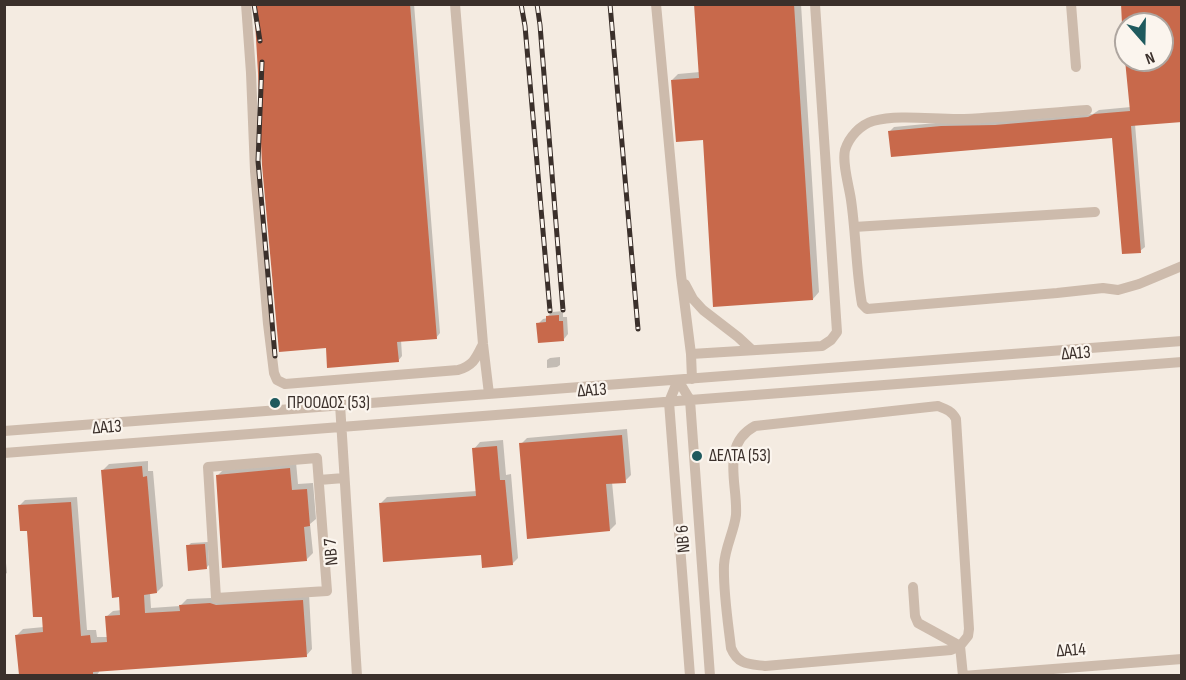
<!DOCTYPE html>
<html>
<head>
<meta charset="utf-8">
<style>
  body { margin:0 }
  #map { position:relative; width:1186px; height:680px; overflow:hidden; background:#f4ebe1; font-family:"Sofia Sans Condensed",sans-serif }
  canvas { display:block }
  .frame { position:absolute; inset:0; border:6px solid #3b302b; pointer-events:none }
  .north { position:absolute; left:1114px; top:12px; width:60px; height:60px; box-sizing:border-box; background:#fbf5ee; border:2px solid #aea6a0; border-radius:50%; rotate:160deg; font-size:16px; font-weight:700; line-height:24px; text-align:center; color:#3b302b }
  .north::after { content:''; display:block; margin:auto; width:21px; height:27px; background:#1f5a5e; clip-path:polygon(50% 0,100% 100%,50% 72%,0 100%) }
</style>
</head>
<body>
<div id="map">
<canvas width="1186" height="680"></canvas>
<div class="frame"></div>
<div class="north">N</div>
</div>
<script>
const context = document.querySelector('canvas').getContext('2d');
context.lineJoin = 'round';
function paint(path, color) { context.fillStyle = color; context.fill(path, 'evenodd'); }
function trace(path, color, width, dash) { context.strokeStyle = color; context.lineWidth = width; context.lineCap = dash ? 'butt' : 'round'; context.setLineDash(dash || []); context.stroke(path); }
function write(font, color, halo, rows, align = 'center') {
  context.font = font + ' "Sofia Sans Condensed",sans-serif'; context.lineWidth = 4.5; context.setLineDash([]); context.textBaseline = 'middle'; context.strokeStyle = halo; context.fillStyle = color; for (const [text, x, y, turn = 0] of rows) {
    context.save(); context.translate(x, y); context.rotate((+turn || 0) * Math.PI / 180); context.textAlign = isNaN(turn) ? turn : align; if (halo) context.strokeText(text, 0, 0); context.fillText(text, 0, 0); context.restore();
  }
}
paint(new Path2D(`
  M255 4H414L440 333 436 338 401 340 402 356 398 361 327 346Z
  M696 4H801L819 292 813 299 704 139 672 80 678 74 700 72Z
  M1122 4H1182V120L1135 124 1145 247 1140 251 1114 137 890 131 894 127 946 122 1001 121 1093 114 1099 110 1131 107 1127 60H1162V24H1126V49Z
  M563 311V317H567L568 334 564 339 538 324 543 319 548 318 547 317 552 312Z
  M560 357V365L557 367 547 368V360L550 358Z
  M627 429 631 475 625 481 612 482 616 524 610 530 521 444 527 438Z
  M503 440 506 475 511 474 518 558 512 564 482 554 381 503 387 497 477 491 474 449 480 442Z
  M148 461V471H153L163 586 157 592 150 593 151 608 180 606 187 599 309 594 312 649 306 656 99 670V672L96 676H20L17 635 23 629 44 627 29 529 19 506 25 500 77 497 87 630H96L97 637H108L106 617 113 611 122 610 103 470 109 464Z
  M296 462 298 484 313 483 316 519 310 524 313 553 306 560 218 475 224 469Z
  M208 542 209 565 206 568 188 546 191 543Z
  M4 543 7 573 4 575Z`), '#0003');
paint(new Path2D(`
  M254 4H410L437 339 397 342 399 362 327 368 326 348 279 352 262 165 258 73Z
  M694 4H794L813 300 713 307 703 140 676 142 671 80 699 78Z
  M1121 4H1182V122L1131 126 1141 253 1122 254 1112 138 891 157 888 131 941 126 995 125 1088 117 1094 114 1130 111 1125 60H1162V24H1122Z
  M559 315V321H563L564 341 538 343 536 323 546 322V316Z
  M622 435 626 483 606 484 610 531 527 539 519 443Z
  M497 446 500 480H505L513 565 482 568 481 555 383 562 379 503 476 496 472 448Z
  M142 466 143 477 147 476 157 593 144 595 145 613 180 611 179 605 210 603 216 605 303 600 307 657 93 672V675H19L15 635 43 632 42 617H33L27 531H20L18 505 71 502 81 636 90 635 91 643 107 642 105 616 120 615 119 597 112 598 101 470Z
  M290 468 292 490 307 489 310 526 304 527 307 561 222 568 216 475Z
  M205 544 207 569 188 571 186 545Z`), '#c8694b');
trace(new Path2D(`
  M246 4 251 73 255 171 268 324 274 373 277 380 285 384 458 370C474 365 476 358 483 344
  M455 4 483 344 489 394
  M656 4 681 275 691 354 692 379
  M1071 4 1076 67
  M1087 110C1046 113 1005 117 964 119 936 120 900 114 873 121 860 125 849 137 845 150 842 163 849 186 851 200 856 234 856 270 862 304L867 309 1057 293 1103 288 1118 290 1139 284 1182 266
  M854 227 1095 212
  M685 284 693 299 703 310 738 337 752 350
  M691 354 822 346 831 340 837 332 815 4
  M678 380 690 400 710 676
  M678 380 669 402 690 676
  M340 404 357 676
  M4 431 1182 341
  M4 453 1182 362
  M317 458 327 591 216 598 208 467Z
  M319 480 344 478
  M913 587 915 616 918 623 960 646
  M960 646 951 650 765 666C749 664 738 665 731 648 728 622 723 591 724 565 725 547 734 532 736 515 738 484 720 445 755 426L938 406C946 409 952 411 956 419L969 629 968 636 960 646 963 676 1182 659`), '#cdbbac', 10);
const rail = new Path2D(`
  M254 4 260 41
  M521 4 525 26 550 311
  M537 4 540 25 563 310
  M610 4 638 329
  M262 62 258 161 275 356`);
trace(rail, '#3b302b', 5);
trace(rail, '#fbf5ee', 3, [9]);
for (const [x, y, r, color] of [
  [275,403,6,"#1f5a5e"],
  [697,456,6,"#1f5a5e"]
]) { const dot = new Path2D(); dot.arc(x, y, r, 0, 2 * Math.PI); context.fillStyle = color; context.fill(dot); trace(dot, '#fbf5ee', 2); }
write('18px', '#3b302b', '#fbf5ee', [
  ["ΔΑ13",1076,354,-4],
  ["ΔΑ13",592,391,-4],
  ["ΔΑ13",107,428,-4],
  ["ΝΒ 6",684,539,-94],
  ["ΝΒ 7",332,552,-94],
  ["ΔΑ14",1071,651,-4]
]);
write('18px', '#3b302b', '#fbf5ee', [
  ["ΠΡΟΟΔΟΣ (53)",287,403],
  ["ΔΕΛΤΑ (53)",709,456]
], 'left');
</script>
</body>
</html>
